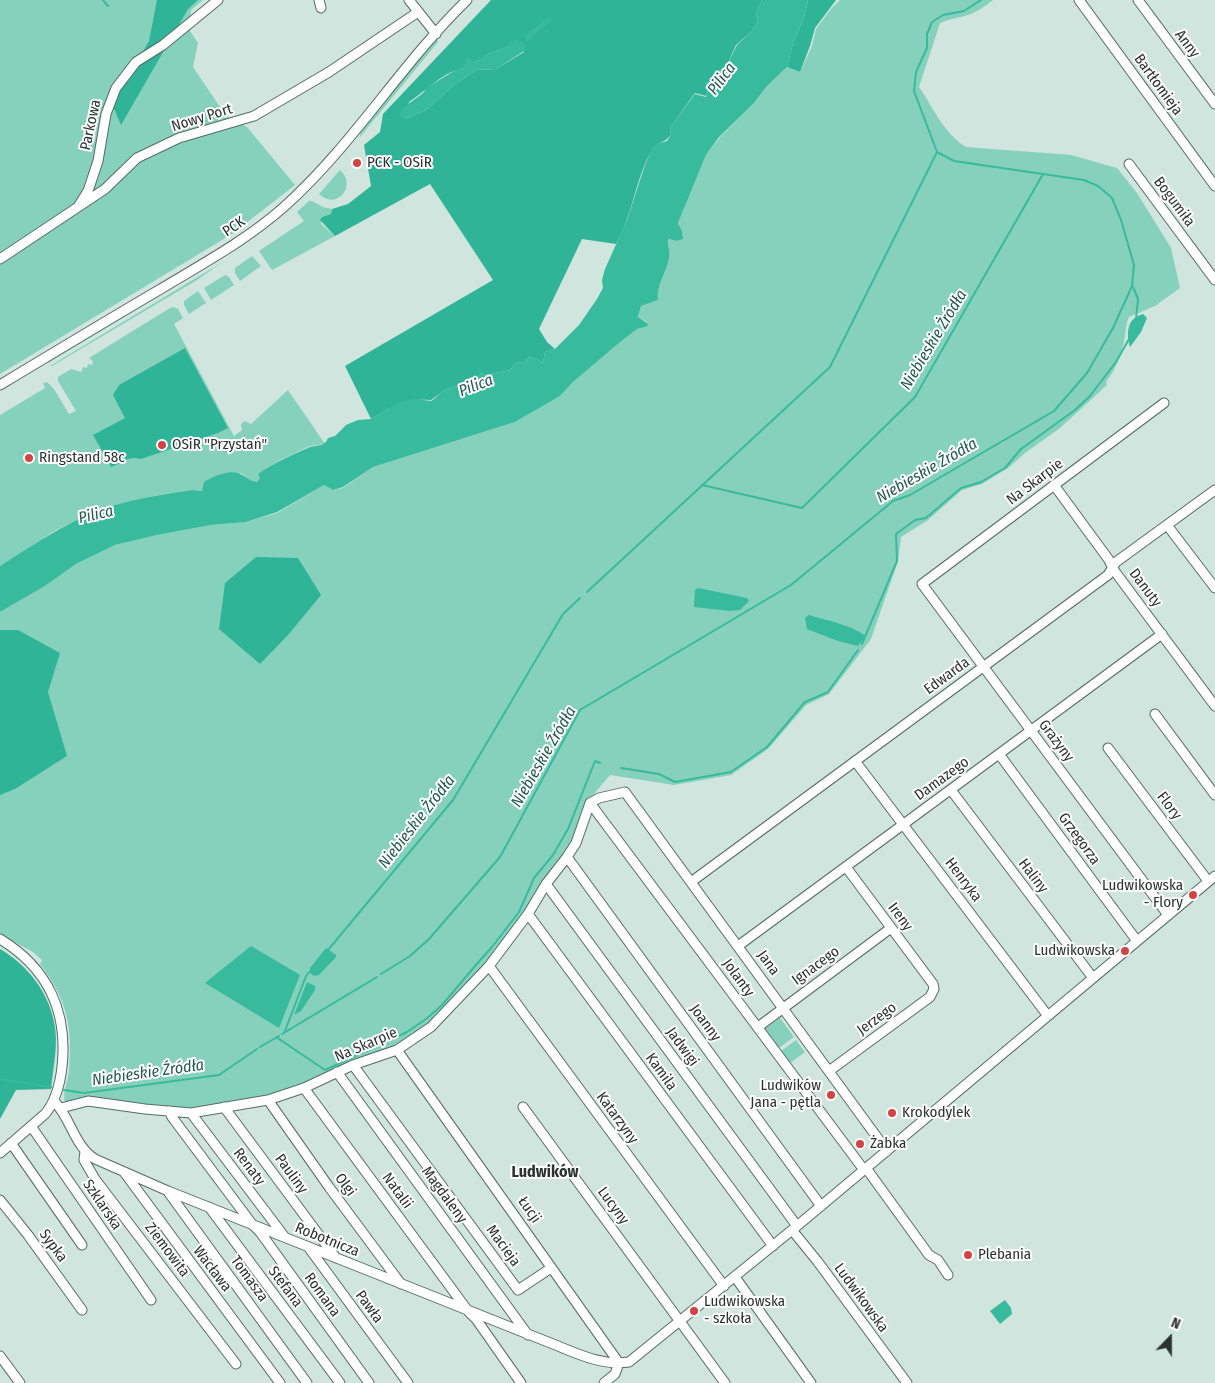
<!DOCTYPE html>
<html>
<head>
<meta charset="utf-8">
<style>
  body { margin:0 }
  #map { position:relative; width:1215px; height:1383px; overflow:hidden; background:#cfe5de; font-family:"Fira Sans Condensed",sans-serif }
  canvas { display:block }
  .north { position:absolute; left:1145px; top:1313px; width:50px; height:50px; -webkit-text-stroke:4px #fff; paint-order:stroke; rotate:22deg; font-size:14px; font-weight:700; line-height:20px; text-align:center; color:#2a3330 }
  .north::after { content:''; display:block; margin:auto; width:18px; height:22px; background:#2a3330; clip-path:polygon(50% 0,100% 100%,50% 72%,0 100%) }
</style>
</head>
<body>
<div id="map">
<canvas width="1215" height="1383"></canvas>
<div class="north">N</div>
</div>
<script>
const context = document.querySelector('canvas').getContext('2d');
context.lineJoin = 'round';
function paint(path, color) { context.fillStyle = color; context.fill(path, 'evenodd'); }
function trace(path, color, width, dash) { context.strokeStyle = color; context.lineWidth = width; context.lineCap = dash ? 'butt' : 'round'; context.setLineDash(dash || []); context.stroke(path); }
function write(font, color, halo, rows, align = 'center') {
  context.font = font + ' "Fira Sans Condensed",sans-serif'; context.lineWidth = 4; context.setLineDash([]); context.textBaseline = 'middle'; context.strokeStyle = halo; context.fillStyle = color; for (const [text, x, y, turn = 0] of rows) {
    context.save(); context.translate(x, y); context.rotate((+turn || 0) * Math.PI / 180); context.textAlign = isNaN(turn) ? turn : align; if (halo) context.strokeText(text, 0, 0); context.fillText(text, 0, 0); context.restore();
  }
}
paint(new Path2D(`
  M0 0H203L191 10 190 31 198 43 193 67 226 116 247 127 295 185 232 234 0 374Z
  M840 0H993C985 6 977 12 968 15 958 18 949 19 940 23L919 87C933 107 944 134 966 147L1071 155 1117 168 1137 193 1171 248 1180 288 1155 306 1129 317C1125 326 1126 332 1124 341 1121 357 1115 370 1106 382L1107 385 1060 428 1025 453 1008 468 982 484 962 490 928 520 901 537 898 561 871 639 829 694 806 705 768 749 731 775 674 785 610 775 588 801 574 842 525 913 485 966 420 1032 393 1046 336 1070 302 1086 265 1098 191 1110 65 1102C62 1093 68 1081 69 1071 73 1029 67 998 40 964L42 960 33 952 0 934V612L45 586 76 564 115 545 157 535 211 525 246 522 277 513 324 485 333 490 343 488 373 467 515 422 560 396 573 382 619 343 637 329 647 326V322L638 317 641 306 658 300C656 285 667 272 669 258 671 251 667 246 668 239L677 241 683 239 682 231 678 223 706 155 720 137 754 103 766 87 787 67 800 72 812 46 816 29 831 9Z
  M437 38 438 42 359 138 361 132 369 122 368 120Z
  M340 170C358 186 336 211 319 194Z
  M309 201H312L323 207 332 209 331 214 322 217 321 224 335 236 272 270 259 251 304 221 297 212Z
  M244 243 245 244 48 363 49 361Z
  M252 256 261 266 240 281 235 273V268Z
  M221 263 197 280 52 366H50Z
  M225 275 229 277 234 285 211 300 204 288Z
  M198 291 206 303 189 314 184 305V301Z
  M173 307 178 309 183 318 174 324 234 436 242 430 241 424 245 421 251 424 288 390 325 444 310 446 280 460 267 468 257 482 251 481 241 473 202 491 192 490 153 496 105 508 56 530 0 566V415L45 388 43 383 47 382 54 389 69 414 76 411 58 381V377L71 369 81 372 83 367 87 368 88 364 92 365 93 361 89 358 170 308Z
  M780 1018 794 1037 779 1048 765 1029Z
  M796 1040 805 1052 790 1063 781 1051Z`), '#86d1bc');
paint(new Path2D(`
  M157 0H198L188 9 121 125 112 104 149 41Z
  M491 0H762L756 14 758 21 752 31 736 45 727 65 717 75 706 83 708 89 706 96 695 93 673 124 670 129 671 135C665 143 656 142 651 152 639 173 635 197 627 219 624 228 620 236 616 244L582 239 539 329 547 342 555 349 545 352 543 363 537 359 529 357 524 363 517 362 510 370 486 375 481 373C474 387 457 384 445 390 440 393 436 397 431 400 403 398 395 405 371 419L345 366 493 280 430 184 335 236 320 220 322 217 331 214 332 209 348 204 371 186 364 145 380 132 383 114ZM519 43 524 52 496 69 476 70 455 84 426 110 405 119 409 102C426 91 445 70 465 68L466 64 471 61 474 62 481 60 490 53Z
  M808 0H836L815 28 810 46 800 72 787 67 793 43 804 17Z
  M185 348 228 428 218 433 141 459C129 455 122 463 111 467L93 435 125 418 113 395 119 385Z
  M256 557 298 558 321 595 288 635 260 664 219 629 225 583Z
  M0 630H18L60 653 48 692 67 756 15 789 0 795Z
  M0 949C27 965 48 991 54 1022 59 1043 53 1068 51 1089L16 1090 0 1119Z`), '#30b498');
paint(new Path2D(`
  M762 0H808L804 17 793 43 787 67 766 87 754 103 719 137 706 155 678 223 682 231 683 239 677 241 668 239C667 246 671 251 669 258 667 272 656 285 658 300L641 306 638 317 647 323 648 326 637 329 619 343 573 382 560 396 515 422 373 467 343 487 333 490 324 485 277 512 246 522 211 525 157 535 115 545 76 564 45 586 0 612V566C36 543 71 519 112 506 138 498 166 494 192 490L202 491 204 482C214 476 231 468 242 475 248 478 250 481 257 482L260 478 258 474C274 463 291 455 308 448 317 444 324 448 328 438L335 436 346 425 358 420 371 419 401 401 416 399 431 401C436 398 440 393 445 390 457 384 474 387 481 373L486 375 510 370 517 362 524 363 529 357 537 359 543 363 545 352 555 349 579 325 597 299 603 288 602 280 605 269 627 220 644 168 651 151 657 144 667 141 671 135 670 129 673 124 695 94 706 97 708 89 706 83 717 75 727 65 737 45 752 31 758 21 756 14Z
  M553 17C549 25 537 30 530 40L527 41 525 37 527 34 546 19Z
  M515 40 524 43V51L496 69 476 70 455 84 426 110 405 119 400 117V113L404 107 422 94 428 87 457 69 465 68 466 64 464 61 467 56 474 62 481 60 490 53 507 47 510 42Z
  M1143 314 1147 318 1141 332 1130 347C1126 333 1127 318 1143 314Z
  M698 588 747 598 749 601 740 610 730 611 694 607 695 590Z
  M809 615C829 621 848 624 866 636L858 646 838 641 807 629 805 618Z
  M251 946 300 975 279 1028 205 983Z
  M326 948 336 955V957L319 975 314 976 310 973V968Z
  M307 982 315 986V990L301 1011 294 1015Z
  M1005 1300 1011 1308 1012 1314 1000 1324 990 1311Z`), '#38ba9d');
trace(new Path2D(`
  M103 0 108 6
  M1133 287 1138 299 1136 319
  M702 485 802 508 915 397 1043 174
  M587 592 830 367 937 152
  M862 644 897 561 896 534 915 520 926 518 961 488 981 482 1005 468 1021 449 1075 410 1090 396 1116 362 1129 339
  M621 768 659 774 675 782 731 772 767 747 805 702 828 692 858 650
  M328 950 453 800 563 614 580 598
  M381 974 410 956 429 939 500 857 580 710 791 585 893 501 910 495 1054 411 1087 373 1113 328 1132 286 1134 265 1121 220 1112 198 1098 186 1084 180 954 161 937 152 914 91 916 72 927 48V34L932 22 943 15 964 11 981 0
  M285 1031 306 976 310 971
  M282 1034 377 977
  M276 1037 325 1070 407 1032 426 1019 442 1005 475 966 492 947 519 912 534 878 553 855 568 829 595 761 600 763
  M260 1047 279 1036
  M0 1079 51 1087
  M64 1090 84 1093 219 1075 257 1049`), '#38ba9d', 2);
const minor = new Path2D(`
  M319 0 321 8
  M409 0 436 34
  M1079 0 1215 186
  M1138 0 1215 104
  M1129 164 1215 280
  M78 207 88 191 98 161 106 114 116 88 136 62 163 45 218 0
  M0 259 105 189 137 158 179 138 254 116 329 72 418 12
  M0 385C53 353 106 321 159 290 202 264 247 240 285 206 353 145 401 64 467 0
  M1164 403 922 584 1168 915
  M1054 485 1109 560 1113 569 1215 706
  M1167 525 1215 588
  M1155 714 1215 795
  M1108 748 1208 881
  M999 754 1137 941
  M855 761 1048 1016
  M951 790 1093 978
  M590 803 864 1170
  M567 857 821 1206
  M691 882 1108 575 1116 562 1215 490
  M546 884 797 1226
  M528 914 773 1246
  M0 939C48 968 68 1012 62 1067 60 1084 56 1101 45 1114L0 1153
  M738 946 1162 634
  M489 966 724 1286
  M758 1027 891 928
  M397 1050 619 1363
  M353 1065 518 1290 551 1268
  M829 1071 930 997 934 989 933 984 846 867
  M337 1072 528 1335
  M304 1088 468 1311 476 1319 521 1383
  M268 1100 329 1187 401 1284
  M54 1101C71 1118 74 1146 95 1159L168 1191 553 1344C578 1354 602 1366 629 1362L797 1226 1215 876
  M224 1107 336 1258
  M523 1107 725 1383
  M61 1108 88 1101 145 1109 191 1113 268 1100 304 1088 353 1065 397 1050 431 1027 489 966 528 914 546 884 567 857 576 843 590 803 599 798 625 792 887 1151
  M169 1111 172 1117 252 1224 260 1232 369 1383
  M191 1113 284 1236
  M31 1126 151 1300
  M11 1143 82 1245
  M85 1151 84 1160 95 1179 236 1364
  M866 1168 929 1255 938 1260 948 1275
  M124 1172 280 1383
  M169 1193 307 1383
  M0 1200 28 1235 82 1310
  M209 1207 340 1383
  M792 1230 818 1262 907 1383
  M309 1248 408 1383
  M735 1277 811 1383
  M0 1356 20 1383
  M604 1383 615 1374 619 1363`);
trace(minor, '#576a64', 11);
trace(minor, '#fff', 9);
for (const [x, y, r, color] of [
  [357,163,5,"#d24343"],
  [162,445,5,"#d24343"],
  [29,458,5,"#d24343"],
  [1193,895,5,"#d24343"],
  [1125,951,5,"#d24343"],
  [831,1095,5,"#d24343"],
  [892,1113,5,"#d24343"],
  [860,1144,5,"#d24343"],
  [968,1255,5,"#d24343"],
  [694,1311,5,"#d24343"]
]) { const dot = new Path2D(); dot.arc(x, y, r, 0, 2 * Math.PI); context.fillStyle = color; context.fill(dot); trace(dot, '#fff', 2); }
write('15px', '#2a3330', '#fff', [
  ["Anny",1187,44,53],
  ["Bartłomieja",1158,85,54],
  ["Nowy Port",202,118,-17],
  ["Parkowa",91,125,-78],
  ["Bogumiła",1174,202,53],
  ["PCK",234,227,-34],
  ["Na Skarpie",1035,482,-37],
  ["Danuty",1145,588,53],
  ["Edwarda",947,676,-36],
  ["Grażyny",1056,741,53],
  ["Damazego",942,779,-36],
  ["Flory",1169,806,53],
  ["Grzegorza",1079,839,54],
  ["Haliny",1033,876,53],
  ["Henryka",963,880,53],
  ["Ireny",900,917,53],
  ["Jana",768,963,54],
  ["Ignacego",816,966,-36],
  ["Jolanty",738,978,54],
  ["Jerzego",877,1019,-36],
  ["Joanny",705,1023,54],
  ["Na Skarpie",366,1045,-23],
  ["Jadwigi",682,1047,54],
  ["Kamila",661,1072,54],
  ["Katarzyny",617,1118,54],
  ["Renaty",249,1167,53],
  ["Pauliny",291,1174,54],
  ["Olgi",345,1185,54],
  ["Natalii",397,1191,54],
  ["Magdaleny",444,1195,54],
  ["Szklarska",102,1205,56],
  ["Lucyny",613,1206,54],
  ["Łucji",529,1210,55],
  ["Robotnicza",327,1240,22],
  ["Sypka",53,1246,54],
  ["Macieja",503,1246,54],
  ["Ziemowita",167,1250,53],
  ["Wacława",212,1269,53],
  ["Tomasza",249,1279,54],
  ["Stefana",285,1287,53],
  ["Romana",322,1295,54],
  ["Ludwikowska",861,1298,54],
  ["Pawła",369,1307,54]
]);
write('15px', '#2a3330', '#fff', [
  ["PCK - OSiR",367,163],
  ["OSiR \"Przystań\"",172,445],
  ["Ringstand 58c",39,458],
  ["Ludwikowska",1183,886,"right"],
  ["- Flory",1183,903,"right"],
  ["Ludwikowska",1115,951,"right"],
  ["Ludwików",821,1086,"right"],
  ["Jana - pętla",821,1103,"right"],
  ["Krokodylek",902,1113],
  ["Żabka",870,1144],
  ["Plebania",978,1255],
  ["Ludwikowska",704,1302],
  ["- szkoła",704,1319]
], 'left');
write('italic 16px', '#26594c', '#fff', [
  ["Pilica",722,79,-53],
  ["Niebieskie Żródła",934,340,-59],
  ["Pilica",476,386,-21],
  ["Niebieskie Źródła",927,471,-30],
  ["Pilica",96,515,-13],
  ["Niebieskie Źródła",544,757,-60],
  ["Niebieskie Żródła",417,822,-52],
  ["Niebieskie Źródła",148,1073,-8]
]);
write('bold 16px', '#2a3330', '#fff', [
  ["Ludwików",545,1173]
]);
</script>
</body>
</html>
